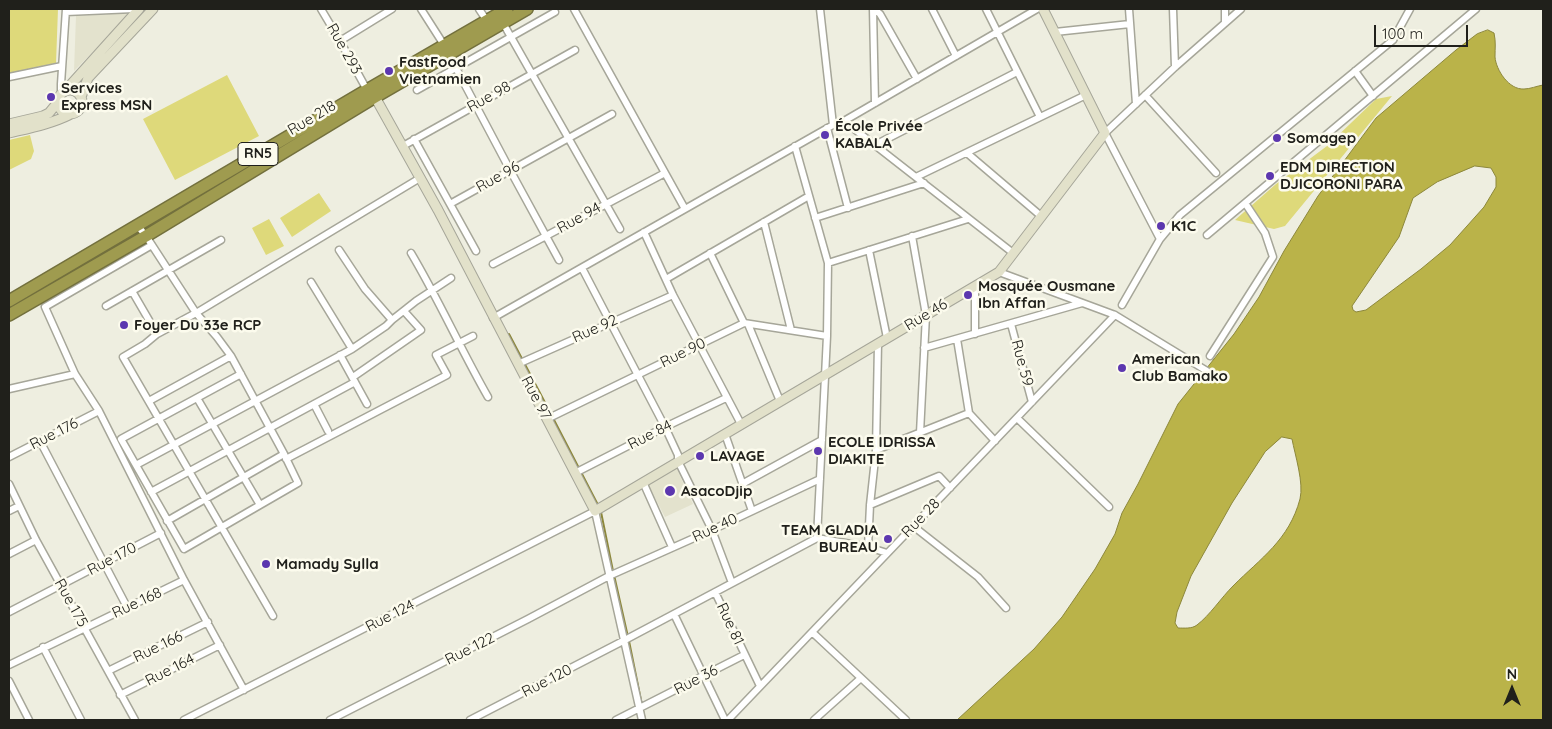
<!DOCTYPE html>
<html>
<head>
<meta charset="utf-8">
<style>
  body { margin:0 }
  #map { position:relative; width:1552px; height:729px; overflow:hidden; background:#eeeee0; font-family:Quicksand,sans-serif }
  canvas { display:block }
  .frame { position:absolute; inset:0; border:10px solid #20201b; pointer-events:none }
  .north { position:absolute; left:1487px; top:664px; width:50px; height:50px; -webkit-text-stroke:4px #fcfbed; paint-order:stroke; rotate:0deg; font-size:14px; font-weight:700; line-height:20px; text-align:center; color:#20201b }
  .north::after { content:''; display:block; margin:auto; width:18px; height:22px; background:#20201b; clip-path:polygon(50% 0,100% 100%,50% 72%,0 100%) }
  .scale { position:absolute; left:1374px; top:25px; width:94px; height:22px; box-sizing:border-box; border:2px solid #20201b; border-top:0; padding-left:6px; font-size:15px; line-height:18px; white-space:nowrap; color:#20201b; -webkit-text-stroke:4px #fcfbed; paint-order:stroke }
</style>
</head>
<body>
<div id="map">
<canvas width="1552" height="729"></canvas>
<div class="frame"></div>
<div class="north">N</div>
<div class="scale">100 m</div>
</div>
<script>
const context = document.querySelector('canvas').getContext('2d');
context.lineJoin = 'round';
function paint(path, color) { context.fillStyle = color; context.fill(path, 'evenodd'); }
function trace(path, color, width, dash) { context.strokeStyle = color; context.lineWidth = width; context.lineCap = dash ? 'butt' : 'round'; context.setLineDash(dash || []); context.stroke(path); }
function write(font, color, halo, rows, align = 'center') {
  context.font = font + ' Quicksand,sans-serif'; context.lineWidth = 5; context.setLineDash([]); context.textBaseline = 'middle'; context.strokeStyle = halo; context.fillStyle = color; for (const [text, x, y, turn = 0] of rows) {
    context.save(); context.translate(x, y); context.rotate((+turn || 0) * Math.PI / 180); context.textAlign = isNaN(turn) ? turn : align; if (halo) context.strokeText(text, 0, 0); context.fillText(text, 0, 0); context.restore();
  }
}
paint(new Path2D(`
  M132 13 74 71 76 16Z
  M676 467 693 504 665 517 648 485Z`), '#e3e2cd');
paint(new Path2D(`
  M9 9H58L56 63 9 73Z
  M227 75 259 136 175 180 143 119Z
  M1392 96 1285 226 1274 229 1235 220 1276 184 1327 146 1376 99Z
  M30 135 34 151 31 159 9 170V140Z
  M319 193 331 211 292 237 280 218Z
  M269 219 284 246 266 255 252 228Z`), '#ded97a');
const water = new Path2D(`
  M1488 30 1494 33C1496 42 1495 48 1495 57 1496 70 1509 90 1524 89 1530 89 1537 86 1543 85V720H957L1034 649 1062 617 1095 569 1115 534 1122 513 1138 484 1178 404 1234 334 1259 297 1284 251 1318 196 1376 118 1456 50 1477 34ZM1475 166 1491 168 1496 177V187L1484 207 1450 245 1421 269 1366 310 1356 312 1353 310 1352 306 1399 237 1413 198 1437 182ZM1282 437 1292 439C1295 455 1304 483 1300 499 1289 540 1261 558 1233 586 1221 598 1210 615 1197 625 1192 629 1184 628 1178 628L1175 623 1177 612 1191 576 1232 503 1265 452Z`);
paint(water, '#bab349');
trace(water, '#8c873b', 1);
trace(new Path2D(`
  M509 334 551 414
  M553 418 598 505
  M601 512 613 571
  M614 575 628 637
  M629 641 645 720`), '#8c873b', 2);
const street = new Path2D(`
  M321 9 340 41 367 90 369 92
  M421 9 444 45
  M479 9 487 21
  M574 9 685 209
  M820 9 833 125
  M873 9 875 103
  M874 9 880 14 917 79
  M932 9 956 56
  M986 9 1040 117
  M1129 9 1136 104
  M1173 9 1175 67
  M1225 9V23
  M66 12 134 9
  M503 23 620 229
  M1055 32 1130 24
  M340 41 392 9
  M456 68 510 170 559 260
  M1355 71 1373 96
  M9 77 62 66
  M417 90 555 12
  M61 94V84L66 9
  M1145 95 1216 173
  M844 121 1013 253
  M827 128 848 208
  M414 139 450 204 612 114
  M875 145 1017 72
  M403 146 575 50
  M795 146 828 263 827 336 817 538
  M967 153 1041 216
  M916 177 1086 95
  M450 204 476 251
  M815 218 924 183
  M764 222 791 330
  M137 225 146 236 196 313 217 337 231 356 284 454 298 483 184 549 121 439 241 374
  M644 232 673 295 741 424
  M1207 235 1476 9
  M912 236 926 315 920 433
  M1160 239 1105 133 1175 67 1241 9
  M152 245 45 307 75 374 99 411 184 580 244 690
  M339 250 365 289 392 320 416 301 451 278
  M869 250 887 338
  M411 253C439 300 461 350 488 397
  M710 253 744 323
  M828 263 968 219
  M493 264 665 173
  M582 268 665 427 678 455V461L712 530 732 583
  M999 272 1115 315 1207 371
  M666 279 809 196
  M311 282 352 349
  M132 291 157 334
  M1122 305 1160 239 1180 215 1393 40 1410 9
  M106 306 221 240
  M493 318 833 125 844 121 1037 9
  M748 324 780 401
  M1011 324 1032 402
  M975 334V286
  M957 339 969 413 995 441
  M924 348 1082 303
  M340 355 367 404
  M1210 356 1273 257 1265 233 1245 203
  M518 364 673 295
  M353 377 421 330 404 311
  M9 389 75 374
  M197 398 260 505
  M149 401 231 356
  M314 404 328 431
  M1017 418 1109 507
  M547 419 744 323 827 336
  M725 434 752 511
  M40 441 127 607
  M876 450 969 413
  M9 457 99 411
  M286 459 447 375 436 355 473 336
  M136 465 352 349 386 326 392 320
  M575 473 665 427 726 398
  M643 482 672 547
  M9 484 36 540 135 720
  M742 484 822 440
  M151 492 355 382
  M870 505 939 476 950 488
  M9 511 19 506
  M167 521 284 454
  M913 526 978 577 1006 608
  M868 547 870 505 876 450 878 343
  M9 554 36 540
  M715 592 760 686
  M9 612 161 533
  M674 614 725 720
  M273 616 123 357 145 344 157 334 196 313 420 178
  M812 632 906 720
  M43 647 81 720
  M9 665 184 580
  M108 671 208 622
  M9 681 29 720
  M120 695 220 645
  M184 720 595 511 642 720
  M330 720 528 619 609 576 712 530 820 479
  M470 720 623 641 817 538 868 547 887 553
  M616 720 744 655
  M728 720 1115 315
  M814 720 861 678`);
const secondary = new Path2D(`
  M58 102a12 12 0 1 1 24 0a12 12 0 1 1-24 0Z
  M65 91 139 9
  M81 97 88 78 153 9
  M375 97 438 210 595 511 999 272 1105 133 1043 9
  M9 124 43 116 49 113 58 102
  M9 133C30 128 51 124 71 114`);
const highway = new Path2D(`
  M9 301 367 90 507 9
  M9 315 146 236 375 97 527 9`);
trace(street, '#a6a699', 9);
trace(secondary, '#a6a699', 11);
trace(highway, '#73703d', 14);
trace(street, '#fff', 6);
trace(secondary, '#e2e1ca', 9);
trace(highway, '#9f9b4f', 11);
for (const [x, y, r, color] of [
  [389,71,5,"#5c37af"],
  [51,97,5,"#5c37af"],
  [825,135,5,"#5c37af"],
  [1277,138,5,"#5c37af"],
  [1270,176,5,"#5c37af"],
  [1161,226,5,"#5c37af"],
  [968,295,5,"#5c37af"],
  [124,325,5,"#5c37af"],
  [1122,368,5,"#5c37af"],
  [818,451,5,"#5c37af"],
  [700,456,5,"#5c37af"],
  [670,491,6,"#5c37af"],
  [888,539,5,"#5c37af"],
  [266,564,5,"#5c37af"]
]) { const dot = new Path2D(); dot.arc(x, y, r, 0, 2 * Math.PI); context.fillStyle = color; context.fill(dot); trace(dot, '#fcfbed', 2); }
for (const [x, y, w] of [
  [258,154,40]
]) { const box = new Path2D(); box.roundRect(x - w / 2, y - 11.5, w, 23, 4); context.fillStyle = '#fcfbed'; context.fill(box); trace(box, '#20201b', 1); }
write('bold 14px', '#20201b', null, [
  ["RN5",258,154]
]);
write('15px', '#20201b', '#fcfbed', [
  ["Rue 293",344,49,61],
  ["Rue 98",489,97,-29],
  ["Rue 218",312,118,-31],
  ["Rue 96",498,177,-29],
  ["Rue 94",579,218,-29],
  ["Rue 46",926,315,-31],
  ["Rue 92",595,329,-24],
  ["Rue 90",683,353,-26],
  ["Rue 59",1022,363,75],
  ["Rue 97",536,398,62],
  ["Rue 176",54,434,-27],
  ["Rue 84",650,435,-27],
  ["Rue 28",921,518,-46],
  ["Rue 40",715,528,-25],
  ["Rue 170",112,559,-28],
  ["Rue 175",71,603,61],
  ["Rue 168",137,603,-25],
  ["Rue 124",390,616,-27],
  ["Rue 81",730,624,65],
  ["Rue 166",158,647,-26],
  ["Rue 122",470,649,-27],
  ["Rue 164",170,670,-27],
  ["Rue 36",696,680,-27],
  ["Rue 120",547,681,-27]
]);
write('bold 15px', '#20201b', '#fcfbed', [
  ["FastFood",399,62],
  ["Vietnamien",399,79],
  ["Services",61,88],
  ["Express MSN",61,105],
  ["École Privée",835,126],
  ["KABALA",835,143],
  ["Somagep",1287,138],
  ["EDM DIRECTION",1280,167],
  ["DJICORONI PARA",1280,184],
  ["K1C",1171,226],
  ["Mosquée Ousmane",978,286],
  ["Ibn Affan",978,303],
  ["Foyer Du 33e RCP",134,325],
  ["American",1132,359],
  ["Club Bamako",1132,376],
  ["ECOLE IDRISSA",828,442],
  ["DIAKITE",828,459],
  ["LAVAGE",710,456],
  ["AsacoDjip",681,491],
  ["TEAM GLADIA",878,530,"right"],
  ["BUREAU",878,547,"right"],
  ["Mamady Sylla",276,564]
], 'left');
</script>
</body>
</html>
